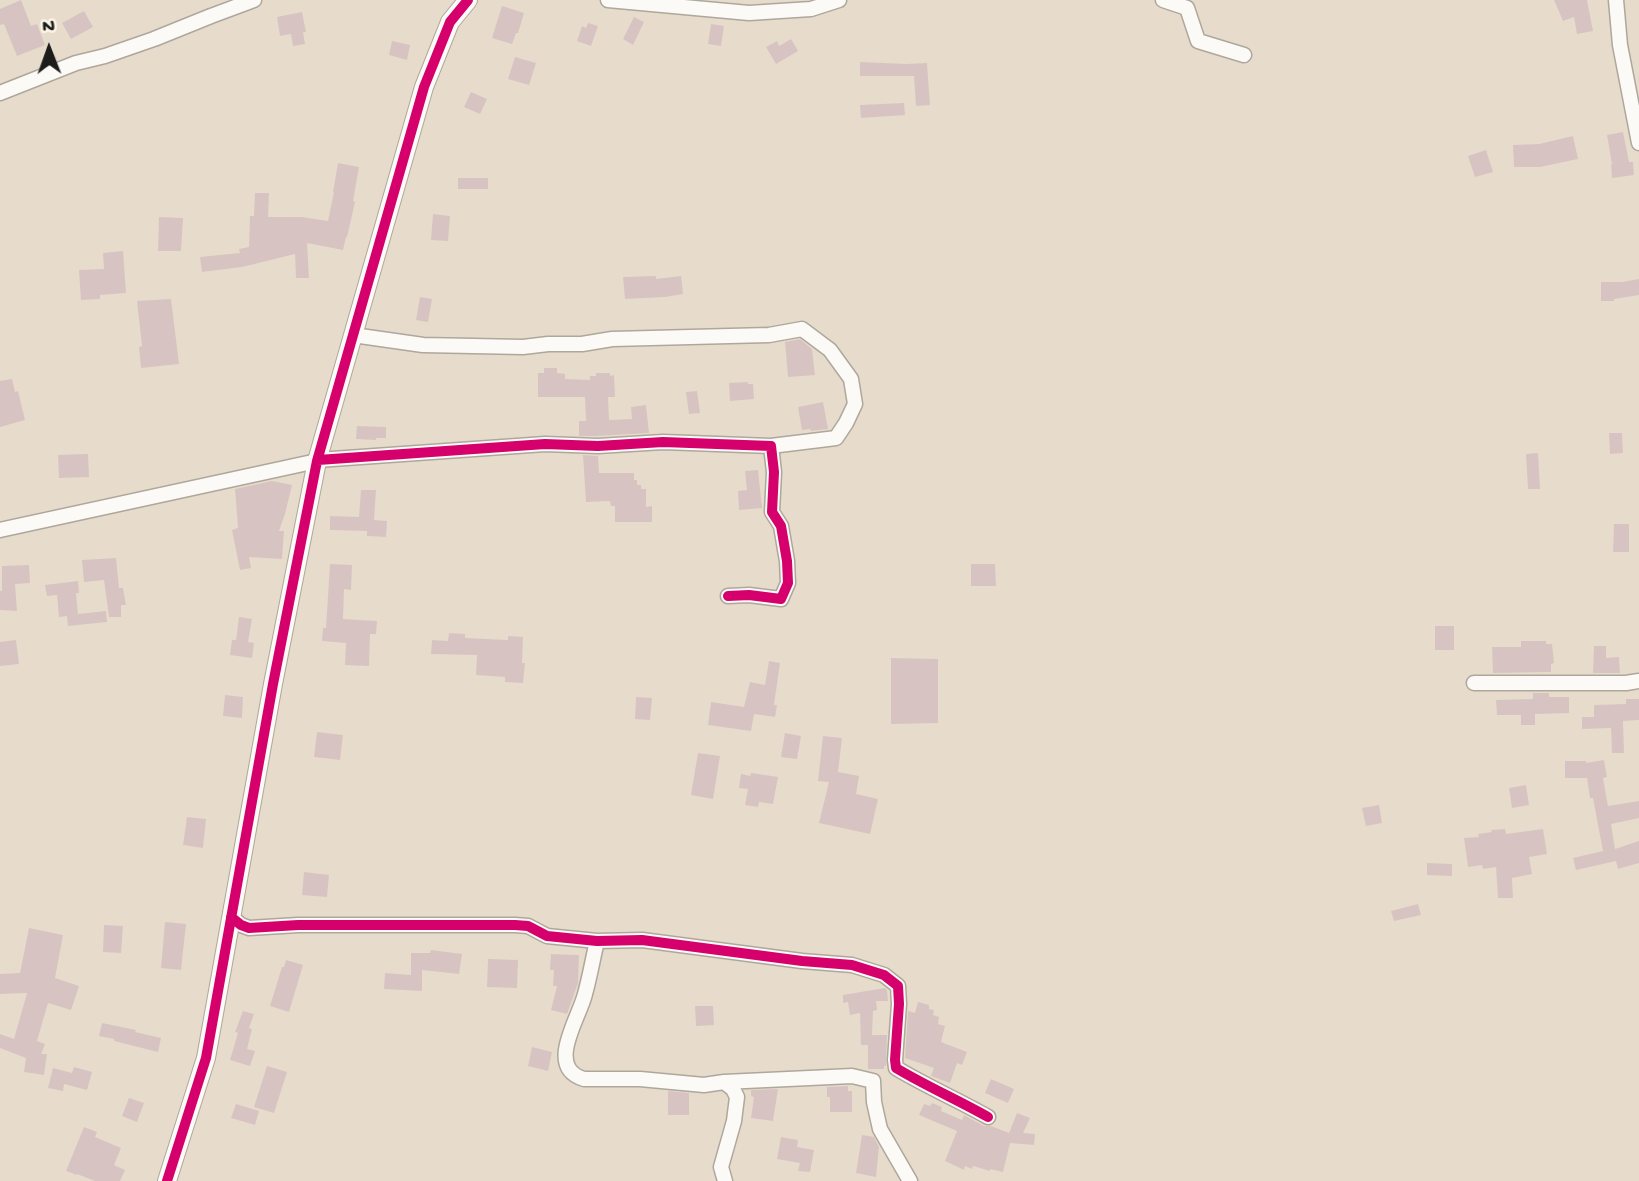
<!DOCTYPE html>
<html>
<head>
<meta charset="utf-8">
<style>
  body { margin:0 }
  #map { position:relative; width:1639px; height:1181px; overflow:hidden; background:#e7dccb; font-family:"Gochi Hand",sans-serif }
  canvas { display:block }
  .north { position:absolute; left:14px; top:14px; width:70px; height:70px; -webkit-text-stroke:5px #fcf5e5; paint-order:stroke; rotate:359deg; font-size:19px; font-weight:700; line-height:28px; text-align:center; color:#1c1c1c }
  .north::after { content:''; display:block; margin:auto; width:24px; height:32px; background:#1c1c1c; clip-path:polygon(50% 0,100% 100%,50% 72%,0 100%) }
</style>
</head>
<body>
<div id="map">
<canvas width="1639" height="1181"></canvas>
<div class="north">N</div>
</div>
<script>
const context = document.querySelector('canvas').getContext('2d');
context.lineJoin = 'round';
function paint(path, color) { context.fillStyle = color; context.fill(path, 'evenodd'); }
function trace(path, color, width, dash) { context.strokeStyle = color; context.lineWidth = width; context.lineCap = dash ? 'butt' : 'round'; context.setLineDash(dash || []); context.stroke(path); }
paint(new Path2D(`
  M21 0 31 26 37 24 45 45 17 56 4 24 0 25V9Z
  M1554 0H1587L1593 31 1577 34 1574 17 1563 21Z
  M502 6 524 13 518 33H516L512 44 492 38Z
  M84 11 93 27 71 39 62 23Z
  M302 12 306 32H303L305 44 293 46 291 34 280 36 277 17Z
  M634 17 644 22 633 45 623 39Z
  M588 23 598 26 591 46 577 41 582 26 586 28Z
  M711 24 724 26 721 46 708 44Z
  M791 39 798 51 776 64 766 47 777 41 779 46Z
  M392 41 410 45 407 60 389 55Z
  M515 57 536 63 529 85 508 79Z
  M860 62 906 64 927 63 930 105 916 106 914 76H860Z
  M471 92 487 99 480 114 464 107Z
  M904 103 905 115 861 118 860 105Z
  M1623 132 1629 162H1633L1634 175 1612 178 1611 165 1612 164 1607 135Z
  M1573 136 1578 159 1540 167H1514L1513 145 1539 144Z
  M1486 150 1493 172 1475 177 1468 156Z
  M338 163 359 167 353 201 355 202 347 237H346L343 250 307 243 309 278H296L295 254 242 267 202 272 200 257 240 253 239 249 249 247 250 216H254L255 193H269L268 217H302L328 221 334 192H333Z
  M458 178H488V189H458Z
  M433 214 450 216 448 241 431 240Z
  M159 217 183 218 181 251H158Z
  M123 251 126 293 100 295V299L81 300 79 270 104 269 103 253Z
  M656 276V279L681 276 683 294 665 297 625 299 623 277Z
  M1639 279V295L1614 299V301H1601V282H1622Z
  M420 297 432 299 428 322 416 320Z
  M171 299 179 364 141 368 139 347 142 346 137 301Z
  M800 339 812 349 815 375 788 377 785 342Z
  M544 368H557V373L565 374V379L590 380V376H596V373H610V376L614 375 615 397H608L609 420 632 419 631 407 646 405 649 433 597 436H579V421H586L585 397H538V373H544Z
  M12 379 15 392 18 391 25 420 0 427V381Z
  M748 382V384H753L754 399 730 401 729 383Z
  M697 391 700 413 689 414 686 392Z
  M823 402 828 429 811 431 810 429 802 430 798 407Z
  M357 426 386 427V438H376V440L356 439Z
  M1609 433H1622L1623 453 1610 454Z
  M1538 453 1540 489H1528L1526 454Z
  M88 454 89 477 59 478 58 455Z
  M583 455 598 456 599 473H634V480H637V485H641V489H646V507L652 506V522H615V506H611L610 501 586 502Z
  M758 470 762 508 739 510 738 491 747 490 745 471Z
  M272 481 292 485 285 514 279 531H284L282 559 249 557 251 568 240 570 232 530 238 528 235 489Z
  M361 490H376L374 520 387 521 386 537 367 536V531L330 530V516L359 517Z
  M1614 524H1629V552H1613Z
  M116 558 119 588H123L126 605H121V617H109L104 580 84 582 82 560Z
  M330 564 352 565 351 590 344 589 343 619 377 621 376 634H370L369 666 345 665 346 643 322 641 323 628H326Z
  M971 564H995L996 586H971Z
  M29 565 30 583 15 584 17 611 0 610V591H2V566Z
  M78 581 79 593H76L78 614 106 611 107 622 68 626 67 616 59 617 57 595 47 596 45 585Z
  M239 617 252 619 248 642 254 643 252 658 230 655 232 640H236Z
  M1435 626H1454V650H1435Z
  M449 633 465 634V638L508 640V636L523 637 522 663H525L523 683 505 682V677L476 675 477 655 431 654 432 640 448 641Z
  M16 640 19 664 0 666V642Z
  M1521 641H1546V644H1552L1554 663 1551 664V672L1493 673 1492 647H1521Z
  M1594 646H1606V658L1619 657 1620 673H1593Z
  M891 658 938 659V723L891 724Z
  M769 661 780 663 774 705H777L775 717 754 714 751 731 708 725 711 702 744 707 750 682 765 685Z
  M1533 693H1549V697H1569V713L1535 714V725H1521V715H1497L1496 700 1533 699Z
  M225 695 243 697 242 718 223 716Z
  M636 697 652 698 650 720 635 719Z
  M1626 699H1639V720L1623 721 1624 753H1612L1611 728 1582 729V717H1594V705L1626 704Z
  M317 732 343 735 340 760 314 757Z
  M785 733 801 736 797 759 781 757Z
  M823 736 842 738 838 772 859 776 856 794 878 799 870 834 819 823 829 782 818 781Z
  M698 753 720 756 713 799 691 795Z
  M1604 760 1607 777 1603 778 1608 806 1639 801V818L1611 824 1615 849 1639 841V863L1618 869 1616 861 1576 870 1573 858 1603 851 1593 798H1590L1587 778H1565V761H1586V763Z
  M751 773 778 777 773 804 759 802 758 807 745 805 748 789 739 788 741 774 750 776Z
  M1526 785 1529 805 1512 808 1509 788Z
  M1379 805 1382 823 1366 826 1362 808Z
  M187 817 206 819 203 848 183 845Z
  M1505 829 1506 834 1543 829 1547 854 1529 857 1532 874 1512 878 1513 898H1498L1496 867 1483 869 1482 865 1468 867 1464 838 1479 837 1478 834 1492 832 1491 830Z
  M1427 863 1452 864V876L1427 875Z
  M304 872 329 875 327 897 302 895Z
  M1418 904 1421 915 1394 921 1391 911Z
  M165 922 186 924 181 970 161 968Z
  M104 925 123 926 121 953 103 952Z
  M29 928 63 935 55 978 79 986 71 1010 48 1003 37 1041 45 1044 41 1054H47L44 1075 24 1072 26 1058 0 1048V1034L14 1039 27 993 0 994V974L20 973Z
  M431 950 462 954 459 974 422 970V991L384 989 385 973 411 975V953H430Z
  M551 954 579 955 578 983 567 1014 551 1010 557 986H553L554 970H550Z
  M488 959 518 960 517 988 487 987Z
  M286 960 303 965 289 1012 270 1006 282 967H284Z
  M885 988 887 990 888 1001H876L877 1010 873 1011 872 1035H887L886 1066H884V1069H868V1045H861L860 1013 850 1015 848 1002 843 1003V995Z
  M918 1002 929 1005V1009L934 1010 933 1015 939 1017 938 1024 945 1026 941 1042 967 1052 962 1065 957 1063 950 1083 931 1076 934 1068 905 1058 908 1011 915 1013Z
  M695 1006H713L714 1025 696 1026Z
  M243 1011 254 1014 249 1028 252 1029 247 1049 255 1051 250 1066 230 1060 238 1033 235 1032Z
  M102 1023 136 1030 135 1032 161 1038 158 1052 114 1041V1039L99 1036Z
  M532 1047 552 1052 548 1071 528 1066Z
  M267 1066 287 1072 274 1113 254 1107Z
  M74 1067 92 1072 87 1090 64 1084 63 1091 48 1088 53 1068 72 1073Z
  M991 1079 1014 1089 1008 1103 985 1093Z
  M848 1086V1091H852V1112H830V1097H827V1087Z
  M778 1089 773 1121 751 1118 754 1097 751 1096V1090Z
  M668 1091 689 1093V1115H668Z
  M129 1098 144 1103 137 1122 122 1116Z
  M932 1103 942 1107 941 1111 962 1120 964 1115 984 1126H991L1009 1133 1017 1113 1030 1118 1023 1133 1035 1134 1034 1145 1010 1143 1003 1172 990 1169V1171L973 1166 972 1169 965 1166 964 1170 945 1161 957 1131 919 1115 924 1104 930 1106Z
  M236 1104 259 1111 255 1125 231 1118Z
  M84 1127 97 1132 95 1137 121 1148 114 1165 125 1170 120 1181H95L77 1174V1175L66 1171Z
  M862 1135 874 1137 879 1147 876 1177 856 1173Z
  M781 1137 798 1140 797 1147 814 1150 810 1172 798 1171 800 1163 777 1159Z`), '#d7c4c2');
const minor = new Path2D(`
  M608 0 749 13 811 9 839 0
  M1163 0 1187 8 1198 41 1244 55
  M1616 0 1620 45 1639 143
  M0 93 76 63 105 56 154 39 211 16 254 0
  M353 335 423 345 523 347 548 344H582L612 339 769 335 802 329 830 350 851 379 855 404 846 423 836 438 771 446
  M318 460 545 444 598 446 663 442 771 446 774 472 772 512 781 526 787 561 788 583 781 599 749 595 728 596
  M0 530 317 461
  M1474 683H1626L1639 681
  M231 917 241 925 249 928 298 925H515L528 926 547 936 597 941 642 940 802 961 852 965 884 975 898 986 899 1004 895 1060 896 1068C926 1086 958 1100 988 1117
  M597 941C593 958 590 976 585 994 579 1019 545 1067 584 1079H640L704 1085 724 1082 733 1089 737 1097 734 1121 721 1167 725 1181
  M724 1082 852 1076 873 1081 874 1102 880 1129 910 1181`);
const tertiary = new Path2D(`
  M167 1181 206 1058 273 684 317 461 424 87 450 22 468 0`);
trace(minor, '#aea79c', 17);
trace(tertiary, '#aea79c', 20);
trace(minor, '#fbfaf7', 14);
trace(tertiary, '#fbfaf7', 18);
trace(new Path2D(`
  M318 460 545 444 598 446 663 442 771 446 774 472 772 512 781 526 787 561 788 583 781 599 749 595 728 596
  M231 917 241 925 249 928 298 925H515L528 926 547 936 597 941 642 940 802 961 852 965 884 975 898 986 899 1004 895 1060 896 1068C926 1086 958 1100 988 1117
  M167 1181 206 1058 273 684 317 461 424 87 450 22 468 0`), '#d6006c', 10);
</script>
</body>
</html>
